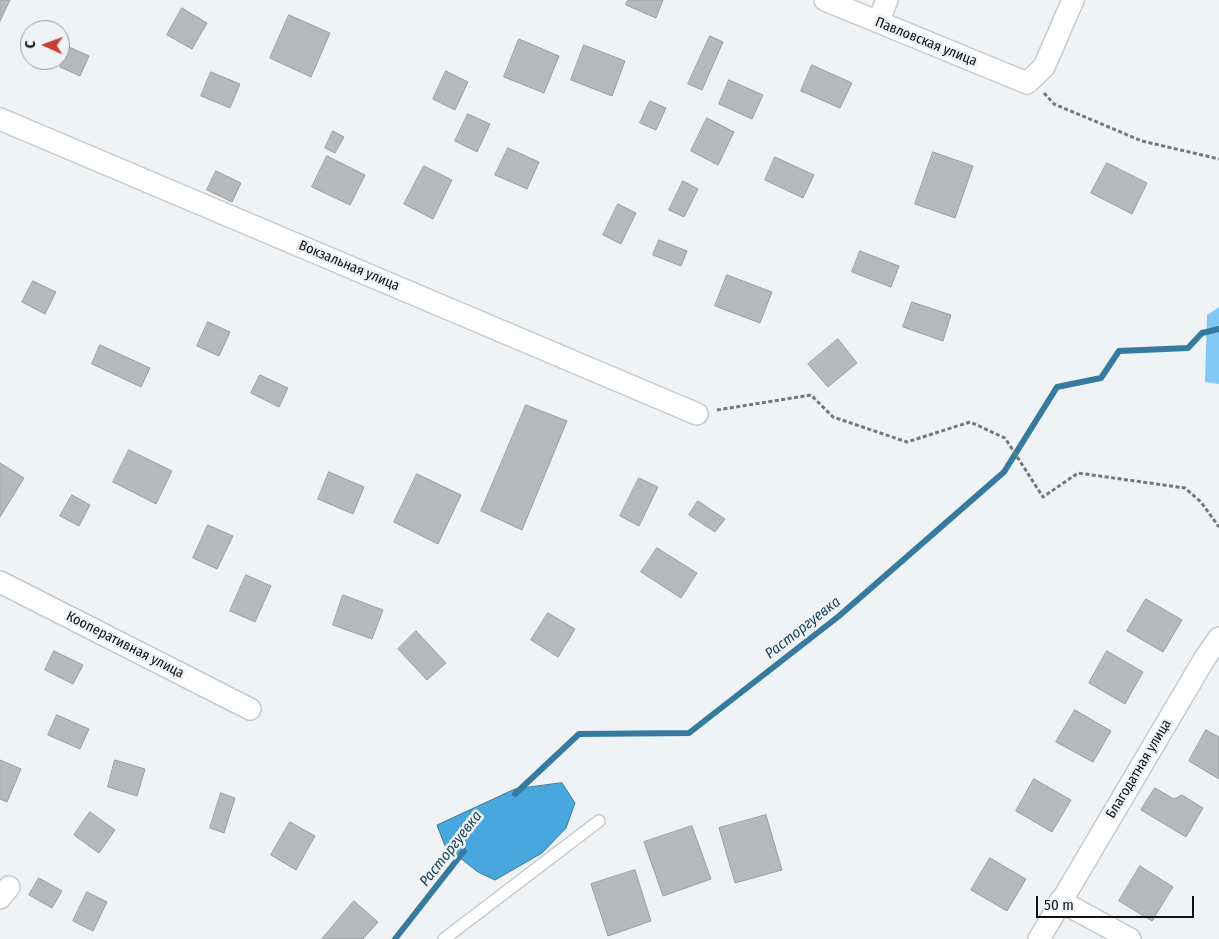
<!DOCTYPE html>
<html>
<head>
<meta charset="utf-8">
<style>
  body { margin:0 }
  #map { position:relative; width:1219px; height:939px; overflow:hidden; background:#eff3f5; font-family:"Fira Sans Condensed",sans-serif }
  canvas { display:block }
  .north { position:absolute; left:20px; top:20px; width:50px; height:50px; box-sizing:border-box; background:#eff3f5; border:1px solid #95989a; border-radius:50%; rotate:272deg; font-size:14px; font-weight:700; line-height:20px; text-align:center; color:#0f1011 }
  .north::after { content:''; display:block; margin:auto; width:18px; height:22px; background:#cb3d37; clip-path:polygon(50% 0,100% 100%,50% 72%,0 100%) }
  .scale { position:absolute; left:1036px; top:896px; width:158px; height:22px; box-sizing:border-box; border:2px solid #0f1011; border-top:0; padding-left:6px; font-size:15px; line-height:18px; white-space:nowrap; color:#0f1011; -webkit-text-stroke:4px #eff3f5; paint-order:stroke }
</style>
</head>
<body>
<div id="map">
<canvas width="1219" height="939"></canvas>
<div class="north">С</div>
<div class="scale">50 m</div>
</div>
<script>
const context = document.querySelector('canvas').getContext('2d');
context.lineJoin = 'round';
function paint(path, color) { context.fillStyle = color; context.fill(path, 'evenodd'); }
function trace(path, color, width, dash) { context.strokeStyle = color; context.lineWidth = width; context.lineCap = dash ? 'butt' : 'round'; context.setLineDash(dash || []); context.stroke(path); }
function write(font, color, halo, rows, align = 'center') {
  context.font = font + ' "Fira Sans Condensed",sans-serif'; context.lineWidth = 5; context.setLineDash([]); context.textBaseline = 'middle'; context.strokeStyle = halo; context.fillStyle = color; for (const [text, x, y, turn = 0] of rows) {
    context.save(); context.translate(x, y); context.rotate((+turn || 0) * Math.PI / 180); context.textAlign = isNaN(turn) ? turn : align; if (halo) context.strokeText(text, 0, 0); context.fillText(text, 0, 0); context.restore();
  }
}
paint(new Path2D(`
  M1219 307V384L1205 382 1207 315Z`), '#81c8f4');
const water = new Path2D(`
  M562 783 575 803 566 828 542 853 495 880 478 872 445 846 437 825 515 789Z`);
paint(water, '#48a7dc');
trace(water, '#377a9f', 1);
trace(new Path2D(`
  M515 794 579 734 689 733 839 616 1004 472 1057 387 1101 378 1119 351 1188 348 1202 333 1219 329
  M395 939 464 851`), '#377a9f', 6);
const building = new Path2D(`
  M0 0H10L0 21Z
  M628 0H663L656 18 626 5Z
  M182 8 207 23 192 49 167 35Z
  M289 15 330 33 311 77 270 58Z
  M710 36 723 42 702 90 688 84Z
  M519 39 559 56 544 93 504 77Z
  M584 45 625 61 612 96 571 80Z
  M69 47 89 56 80 76 60 67Z
  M812 65 852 83 840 108 801 91Z
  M446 71 468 82 455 110 433 99Z
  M211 72 240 84 230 108 201 96Z
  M729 80 763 95 752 119 719 104Z
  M650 101 666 108 656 130 640 123Z
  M468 114 490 124 477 152 455 141Z
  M707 118 734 132 718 165 691 151Z
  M333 131 344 137 335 153 325 148Z
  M508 148 539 162 527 189 495 175Z
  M933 152 973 166 955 218 915 204Z
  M327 156 365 175 350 205 312 187Z
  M775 157 814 175 803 198 765 180Z
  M1107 163 1147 183 1132 214 1091 193Z
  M424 166 452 180 433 219 404 204Z
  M216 171 241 183 232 202 207 190Z
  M683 181 698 189 684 217 669 210Z
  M618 204 636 213 621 244 603 235Z
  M659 240 687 251 681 266 653 255Z
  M860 251 899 266 891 287 852 272Z
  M727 275 772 292 760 323 715 306Z
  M33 281 56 292 45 314 22 302Z
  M912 302 951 315 943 341 903 327Z
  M208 322 230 332 219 356 197 346Z
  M838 339 857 363 828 387 808 364Z
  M100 345 150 368 141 387 92 364Z
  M260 375 288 388 279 407 251 393Z
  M526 405 567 421 522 530 481 511Z
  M129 450 172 471 156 504 113 482Z
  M0 463 24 478 0 517Z
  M329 472 364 487 353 514 318 499Z
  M417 474 461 495 438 544 394 522Z
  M639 478 658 487 639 526 620 516Z
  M72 495 90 505 79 526 60 516Z
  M698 501 725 519 715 532 689 515Z
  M208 525 233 536 217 569 193 558Z
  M657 548 697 573 681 598 641 572Z
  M246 575 271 586 255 622 230 611Z
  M343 595 383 610 372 639 333 625Z
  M1146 599 1182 620 1163 652 1127 631Z
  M548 613 575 629 558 657 531 640Z
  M416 631 446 663 427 680 398 649Z
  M54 651 83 665 73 684 45 670Z
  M1107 651 1143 672 1125 704 1089 683Z
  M1075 710 1111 731 1093 762 1056 742Z
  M57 715 89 729 80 749 48 735Z
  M1206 730 1219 737V779L1189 761Z
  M0 760 21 769 7 802 0 799Z
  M115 760 145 769 137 796 108 787Z
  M1034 779 1071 800 1052 832 1016 811Z
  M1155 788 1174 799 1182 795 1203 808 1186 837 1141 810Z
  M221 793 235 798 224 833 210 828Z
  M90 812 115 830 99 853 74 835Z
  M766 815 782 870 735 883 719 828Z
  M290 822 315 836 296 870 271 855Z
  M692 826 711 879 663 896 644 842Z
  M990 858 1026 879 1007 911 971 890Z
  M1140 866 1173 887 1152 921 1119 901Z
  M635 870 651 921 608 936 591 884Z
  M39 878 62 891 52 908 29 895Z
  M87 892 107 902 93 931 73 921Z
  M354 901 378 922 363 939H322Z`);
paint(building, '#b6b9bb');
trace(building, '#9a9ea0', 1);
const service = new Path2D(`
  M444 939 599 821`);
const minor = new Path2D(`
  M825 0 1027 83 1044 67 1073 0
  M878 22 887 0
  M0 119 697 414
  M0 582 250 709
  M0 898 9 887
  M1060 901 1130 939
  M1039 939 1205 658 1219 638`);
trace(service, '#c6c9cb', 14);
trace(minor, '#c6c9cb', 24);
trace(new Path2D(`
  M1044 93 1054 104 1142 141 1219 159
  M717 410 811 395 833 417 907 442 970 422 1005 438 1043 497 1078 473 1185 488 1201 502 1219 527`), '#757879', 3, [4, 2.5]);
trace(service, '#fff', 11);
trace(minor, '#fff', 21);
write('14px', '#0f1011', '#eff3f5', [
  ["Павловская улица",926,42,22],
  ["Вокзальная улица",349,266,23],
  ["Кооперативная улица",125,645,27],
  ["Благодатная улица",1139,769,-59]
]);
write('italic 15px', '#183f56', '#eff3f5', [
  ["Расторгуевка",803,628,-38],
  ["Расторгуевка",451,849,-52]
]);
</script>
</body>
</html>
